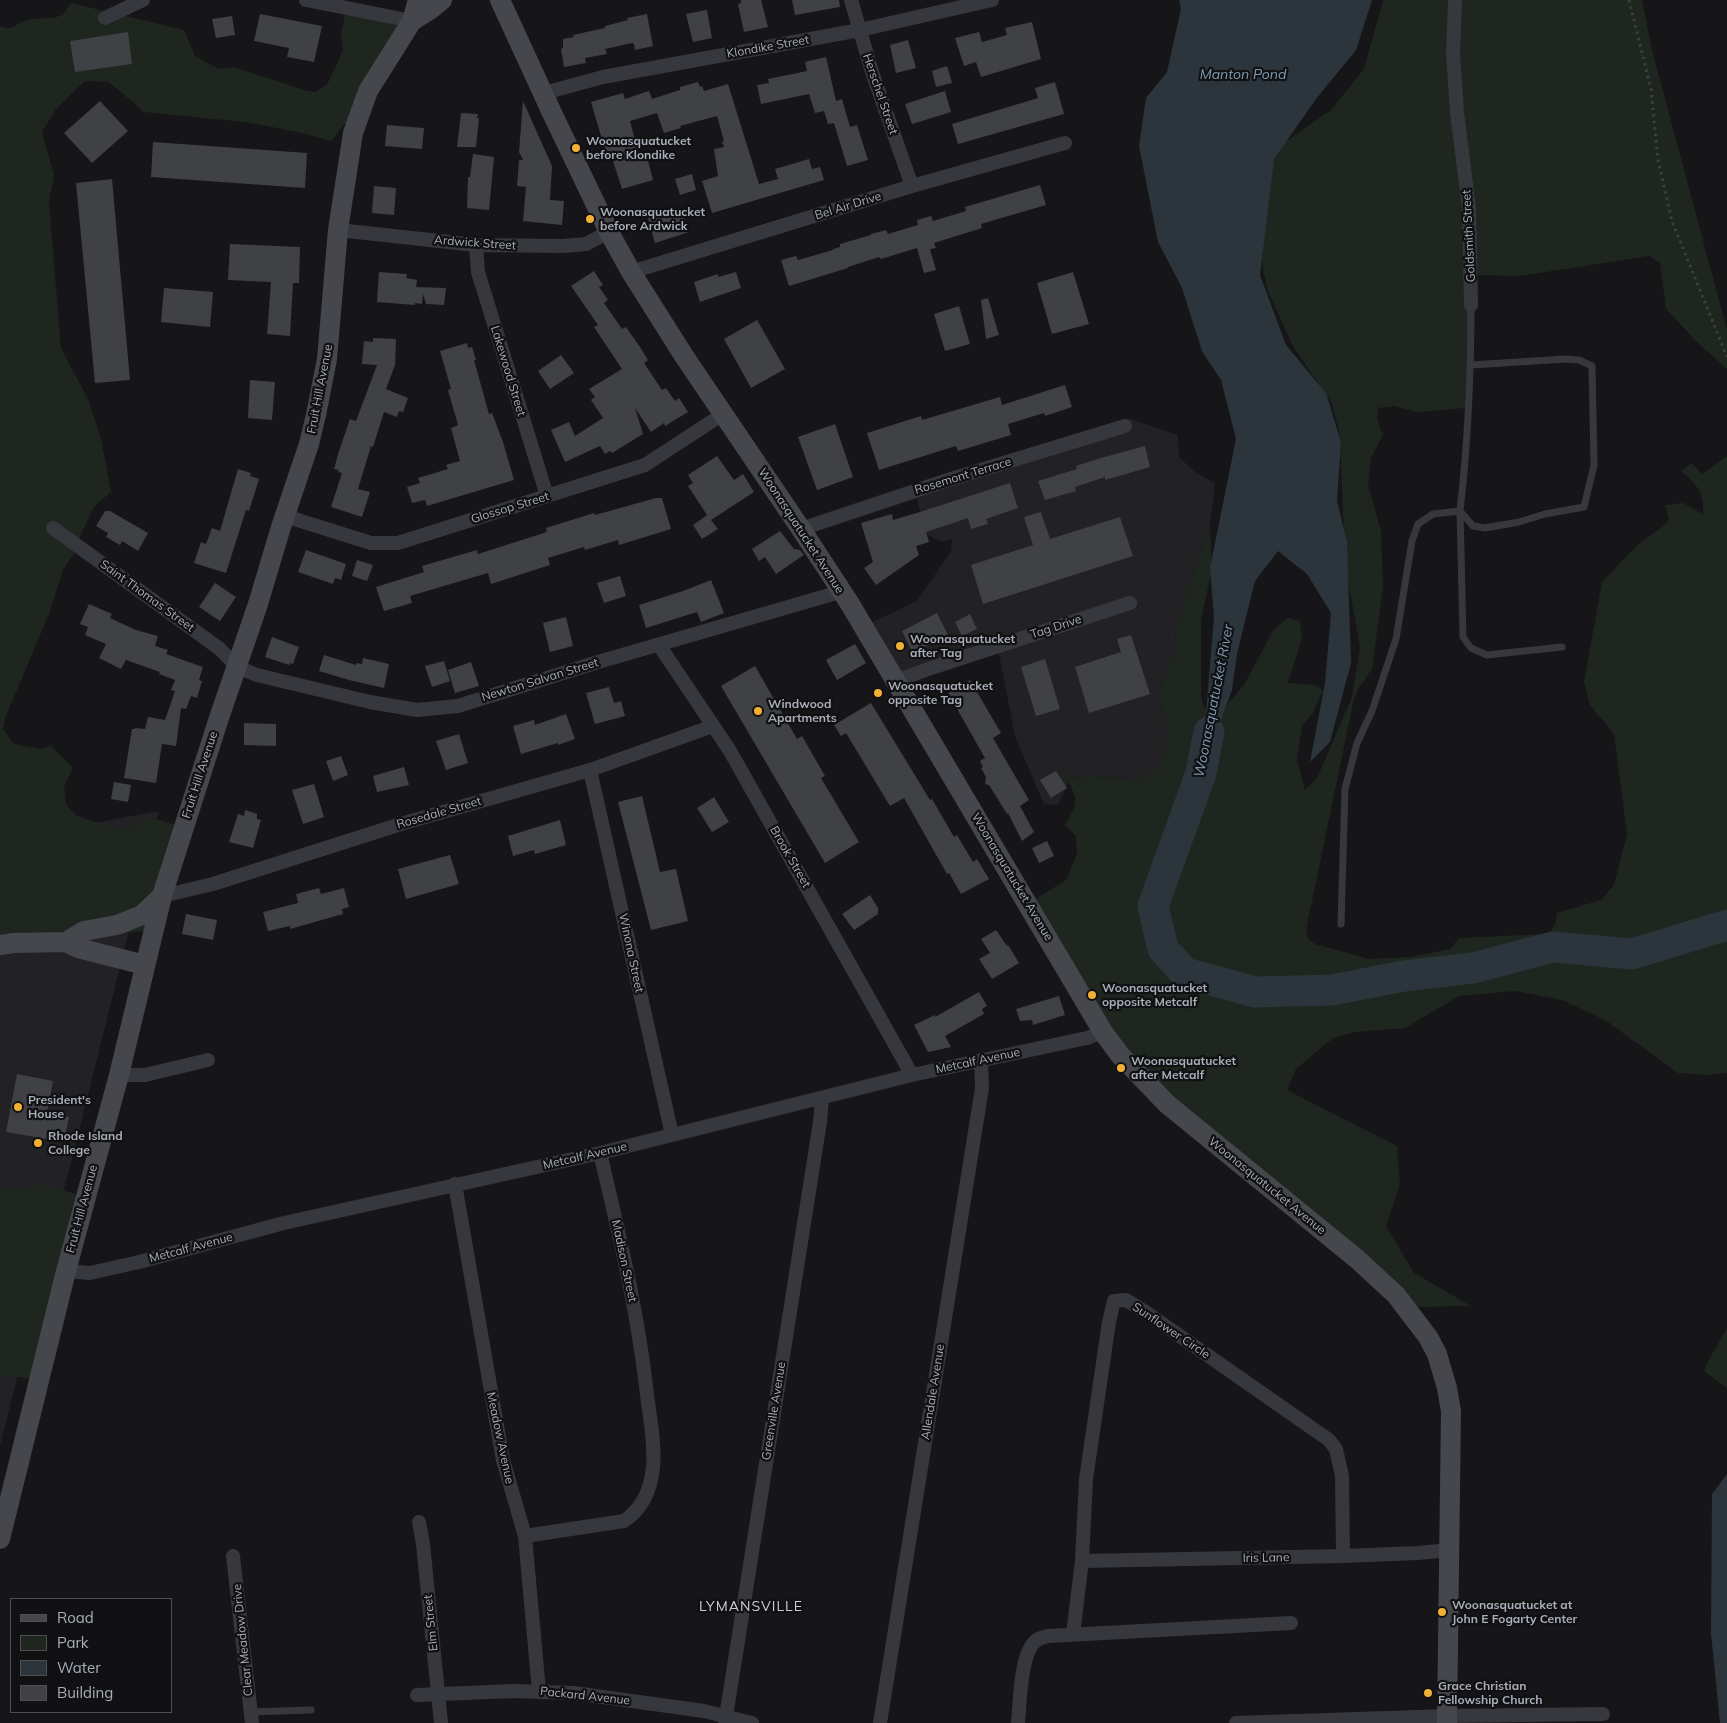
<!DOCTYPE html>
<html>
<head>
<meta charset="utf-8">
<style>
  body { margin:0 }
  #map { position:relative; width:1727px; height:1723px; overflow:hidden; background:#161618; font-family:Mulish,sans-serif }
  canvas { display:block }
  .legend { position:absolute; left:10px; top:1598px; width:162px; height:115px; box-sizing:border-box; background:#111113; border:1px solid #4d4f55; margin:0; padding:6px 9px; list-style:none; font-size:15px; color:#a8adb8 }
  .legend li { display:flex; align-items:center; gap:10px; height:25px }
  .legend b { width:25px; border:1px solid #4d4f55 }
</style>
</head>
<body>
<div id="map">
<canvas width="1727" height="1723"></canvas>
<ul class="legend">
<li><b style="height:6px;background:#45474d"></b>Road</li>
<li><b style="height:14px;background:#1e261f"></b>Park</li>
<li><b style="height:14px;background:#2c353c"></b>Water</li>
<li><b style="height:14px;background:#404145"></b>Building</li>
</ul>
</div>
<script>
const context = document.querySelector('canvas').getContext('2d');
context.lineJoin = 'round';
function paint(path, color) { context.fillStyle = color; context.fill(path, 'evenodd'); }
function trace(path, color, width, dash) { context.strokeStyle = color; context.lineWidth = width; context.lineCap = dash ? 'butt' : 'round'; context.setLineDash(dash || []); context.stroke(path); }
function write(font, color, halo, rows, align = 'center') {
  context.font = font + ' Mulish,sans-serif'; context.lineWidth = 4.5; context.setLineDash([]); context.textBaseline = 'middle'; context.strokeStyle = halo; context.fillStyle = color; for (const [text, x, y, turn = 0] of rows) {
    context.save(); context.translate(x, y); context.rotate((+turn || 0) * Math.PI / 180); context.textAlign = isNaN(turn) ? turn : align; if (halo) context.strokeText(text, 0, 0); context.fillText(text, 0, 0); context.restore();
  }
}
paint(new Path2D(`
  M1131 419 1178 435 1179 457 1195 472 1215 483 1210 526 1188 585 1187 596 1176 630 1175 650 1159 694 1168 734 1161 767 1139 780 1094 776 1073 778 1068 774V783L1058 805 1044 804 1015 736 998 649 898 678 870 623 917 601 951 551 952 539 942 542 926 534 914 487Z
  M159 811 0 1446V840Z`), '#222225');
paint(new Path2D(`
  M1383 0H1642L1652 50 1727 330V369L1697 342 1666 309 1660 263 1649 256 1520 276 1472 275 1465 408 1418 412 1394 406 1378 408 1377 419 1383 435 1371 458 1368 484 1381 531 1383 587 1372 669 1358 689 1354 699 1306 930 1308 939 1315 944 1369 959 1410 957 1450 949 1459 938 1548 934 1555 925 1557 913 1601 900 1614 885 1627 834 1614 734 1590 705 1584 682 1602 582 1636 546 1665 525 1669 518 1665 505 1683 503 1703 514C1705 492 1696 484 1681 471L1692 463 1702 474 1727 456V1073L1707 1075 1678 1073 1605 1020 1562 1000 1515 991 1459 996 1405 1028 1355 1032 1333 1038 1296 1069 1287 1090 1397 1146 1400 1184 1386 1226 1414 1273 1471 1306 1416 1307 1204 1133 1102 1023 1031 902 1066 880 1077 854 1076 836 1065 825C1070 815 1079 805 1074 794 1071 785 1068 785 1068 774H1072L1073 778 1094 776 1139 780 1161 766 1168 734 1159 694 1175 650 1176 630 1187 596 1188 585 1210 526 1212 568 1201 620V697L1205 709 1221 711 1244 685 1274 629 1288 618 1300 621 1302 638 1288 683 1315 685 1323 690 1313 713 1302 725 1297 759 1305 790 1318 776 1352 697 1360 647 1345 564 1340 436 1332 403 1294 348 1268 292 1263 270 1260 206 1261 184 1279 146 1331 110 1364 69Z
  M71 3 184 30 195 56 219 69 234 67 307 91 316 92 328 83 343 50 341 34 347 5 403 18 357 119 343 125 332 141 298 132 245 122 144 112 109 82 85 81 56 109 42 132 54 175 49 203 61 348 88 399 101 439 111 492 94 507 77 542V549L63 570 49 614 5 718 3 729 14 744 41 749 50 745 73 767 64 787 66 805 77 816 113 828 133 829 148 817 180 826 154 930 0 945V26C14 32 16 23 26 20 38 17 50 20 63 15Z
  M48 1185 85 1197 36 1379 0 1375V1187L4 1190Z
  M1727 1328V1388L1704 1371 1708 1361Z`), '#1e261f');
paint(new Path2D(`
  M1179 0H1372L1356 50 1316 99 1274 159 1260 275 1286 345 1326 393 1341 442 1337 501 1347 542 1351 663 1330 742 1310 762 1325 683 1331 613 1307 574 1278 551 1255 581 1237 654 1232 690 1201 773 1214 617 1210 568 1236 439 1221 380 1202 351 1182 288 1158 242 1139 146 1146 98 1167 72 1181 9Z
  M1727 1474V1723H1720L1711 1633 1712 1494Z`), '#2c353c');
trace(new Path2D(`
  M1209 732 1201 773 1153 906 1163 949 1185 973 1255 992 1332 990 1404 976 1473 968 1553 947 1632 954 1727 925`), '#2c353c', 31);
paint(new Path2D(`
  M741 0H761L768 27 744 32 738 4 741 3Z
  M792 0H839L840 7 795 15Z
  M707 10 712 38 693 42 686 14Z
  M260 14 322 26 314 62 287 57 289 48 254 41Z
  M647 14 653 46 635 50 634 44 632 43 605 49 607 54 585 58 586 63 564 67 561 49 563 48V39L574 37 573 35 605 28V26L628 20 627 18Z
  M232 16 235 35 216 38 212 19Z
  M1032 22 1041 59 981 77 976 62 964 66 955 38 979 32 982 42 1007 35 1005 28Z
  M128 32 132 64 75 72 70 41Z
  M908 40 916 68 896 73 890 45Z
  M826 57 836 101 842 99 850 127 857 125 868 160 847 166 834 123 828 124 824 111 815 113 809 94 761 104 757 85 769 83 768 79 807 71 805 62Z
  M947 66 952 83 936 87 932 71Z
  M698 82 700 87 702 86 704 91 728 84 759 184 778 179 775 169 809 159 812 169 820 167 824 180 712 213 702 181 718 176 714 149 724 147 722 142 724 141 717 116 680 126 681 128 664 133 657 113 630 121 640 159 647 157 653 180 622 189 612 158 608 160 591 102 623 93 625 99 649 91 652 99 680 90V87Z
  M1055 82 1064 114 958 144 952 124 1038 98 1035 88Z
  M945 91 951 112 912 124 905 104Z
  M100 101 128 131 92 163 64 133Z
  M523 101 552 166 550 200 564 201 562 225 523 221 526 187 517 186 519 160H523L519 152Z
  M461 113 478 114 477 118H479L476 147H457Z
  M387 125 424 128 422 149 385 146Z
  M153 142 307 153 305 188 151 177Z
  M473 154 494 157 489 210 467 208 468 177H470Z
  M692 174 696 190 680 195 675 179Z
  M112 179 130 380 95 383 76 183Z
  M1040 185 1046 205 981 224 982 228 934 243 936 248 930 249 936 270 924 273 917 248 881 259 879 257 848 267V268L789 286 781 260 796 256 798 260 833 250V249L840 247V244L871 235V234L886 230 888 234 918 225 917 220 931 216 933 221 966 211 965 207Z
  M374 186 396 188 394 215 372 213Z
  M681 208 689 232 655 243 648 218Z
  M230 244 300 247 299 283H293L290 336 267 334 271 282 228 280Z
  M594 271 603 285 599 287 608 300 604 303 622 329 626 327 640 347 648 360 644 363 662 390 666 388 675 401 679 398 688 412 665 426 664 423 651 432 635 408 643 434 612 453 610 451 605 454 600 446 565 462 551 430 569 422 575 436 603 418 591 400 595 397 589 389 622 369 594 327 598 325 571 286Z
  M379 272 407 274 406 278 417 280 416 287 446 288 444 305 426 304 423 294 422 304 415 303V305L377 302Z
  M736 272 741 288 700 302 694 282 718 274V277Z
  M1073 272 1089 324 1052 334 1037 283Z
  M164 288 213 292 210 327 161 322Z
  M988 298 999 335 986 339 981 300Z
  M959 306 970 344 945 351 934 314Z
  M757 320 785 369 751 388 724 339Z
  M373 338 396 339 395 365 386 389 408 398 403 412 399 411 397 417 384 412 373 447 371 446 358 489 370 492 362 517 331 507 342 473 338 472 339 470 334 469 339 451 350 419 356 421 377 365 362 364 364 341 373 342Z
  M467 343 468 348 472 347 476 360H474L489 414 492 413 503 442 514 480 427 506 425 500 412 503 407 487 420 483 418 478 448 469 446 465 460 461 451 428 458 425 448 390 451 389 440 351Z
  M561 355 574 373 550 389 538 371Z
  M250 380 275 382 272 420 248 418Z
  M1065 385 1072 407 1045 416 1044 413 1008 424 1011 435 958 451 956 446 879 470 867 433 921 416 922 420 1000 397 1002 405Z
  M835 424 853 477 817 490 798 437Z
  M1145 446 1150 467 1105 480V477L1075 487 1076 491 1045 500 1038 481 1077 469 1076 466 1101 458Z
  M717 456 734 480 743 474 754 492 711 520 718 529 702 539 693 525 707 515 688 486 693 483 688 475Z
  M238 469 251 473 250 476 259 479 249 511 246 510 226 573 194 563 201 542 206 544 212 528 220 531Z
  M1010 483 1018 508 986 519 988 524 971 529 968 518 926 532 929 542 916 546 919 555 876 585 864 568 873 562 861 523 892 514 893 520 920 512Z
  M656 498H662L671 529 619 545 618 540 585 550 584 547 548 558 550 565 491 584 488 573 410 596 412 603 384 611 376 587 424 572 422 566 477 550 478 554 547 532 546 528 594 513 595 515Z
  M105 511H110L148 533 138 551 122 541 120 545 106 537 108 533 96 526Z
  M1041 512 1050 539 1120 517 1133 556 983 604 971 565 1033 545 1024 517Z
  M780 531 794 549 800 550 804 555 776 574 765 557 759 561 752 549Z
  M306 550 346 564 341 580 335 578 333 584 298 572Z
  M357 560 373 565 367 581 352 576Z
  M620 576 626 596 604 603 597 583Z
  M711 580 724 613 701 622 697 612 646 628 639 605 683 591Z
  M215 583 236 597 220 621 199 607Z
  M89 604 112 614 110 618 136 630 158 636 155 646 168 650 166 654 203 667 199 680 202 681 197 698 191 696 186 709 181 708 176 746 162 744 156 783 124 778 132 729H135V728L145 729 148 717 165 720 175 691 171 690 175 680 159 674 160 672 126 660 121 669 99 658 106 644 85 635 88 627 80 624Z
  M937 613 948 635 913 653 902 631Z
  M970 614 977 629 962 636 955 622Z
  M566 617 573 646 550 652 543 623Z
  M1131 635 1150 694 1089 713 1075 667 1121 652 1117 639Z
  M272 637 299 647 293 664 290 663 289 665 265 657Z
  M855 644 866 663 837 680 826 660Z
  M324 655 356 665V663L362 664 363 658 389 664 384 688 349 680 319 671Z
  M1045 659 1060 709 1036 716 1021 667Z
  M444 661 450 681 432 687 425 666Z
  M471 662 479 686 455 693 448 670Z
  M755 666 797 739 802 736 825 776 821 778 859 842 825 863 721 686Z
  M970 680 1001 733 993 738 1029 800 1020 806 1034 832 1022 841 1008 813 1007 814 989 785 985 784 986 777 981 768 983 767 980 761 985 758 948 693Z
  M609 687 614 703 621 701 625 716 595 724 586 693Z
  M871 703 930 800 932 799 954 837 957 835 973 862 977 859 989 879 961 894 949 873 947 874 904 798 890 806 846 733 841 736 834 725Z
  M566 714 575 739 558 745V743L521 754 513 726 534 720 535 725Z
  M244 723 276 724V746L244 745Z
  M459 734 468 763 446 770 436 741Z
  M341 756 348 775 333 781 326 761Z
  M404 767 409 785 377 792 373 776Z
  M1056 771 1067 788 1051 798 1040 780Z
  M114 782 131 785 128 802 111 799Z
  M314 784 324 817 303 824 292 790Z
  M642 796 660 872 676 869 688 921 651 930 618 802Z
  M714 797 729 822 712 832 697 808Z
  M245 810 257 814V819L261 820 253 848 229 842 238 814 244 816Z
  M560 820 566 845 535 854 534 850 513 856 508 836Z
  M1047 841 1054 856 1039 863 1032 848Z
  M450 855 459 884 406 899 398 869Z
  M319 888 321 894 344 888 349 907 342 909 343 914 290 929V926L268 931 263 912 298 903 296 894Z
  M870 895 878 908V914L854 930 842 914Z
  M186 914 217 920 213 940 182 934Z
  M996 930 1007 946 1008 945 1019 963 992 979 979 959 990 953 981 939Z
  M979 992 987 1006 982 1009 984 1014 945 1036 951 1047 928 1052 914 1025 935 1015V1017Z
  M1059 996 1065 1015 1033 1025 1032 1020 1020 1021 1016 1009Z
  M17 1074 53 1081 47 1113 69 1117 64 1142 6 1132Z`), '#404145');
trace(new Path2D(`
  M1629 0 1651 89 1658 160 1672 221 1727 357`), '#3d3f44', 3, [2.5, 4]);
trace(new Path2D(`
  M1471 365 1566 359 1579 360 1592 366 1594 465 1584 507 1545 514 1519 522 1485 528 1473 526 1460 511C1468 442 1471 373 1471 305
  M1341 924 1345 789 1357 743 1372 711 1396 639 1412 541 1418 524 1433 514 1460 511 1463 637 1471 648 1487 655 1562 647
  M251 1712 311 1710`), '#37383d', 7);
trace(new Path2D(`
  M306 0 412 21
  M851 0 872 72 912 186
  M1455 0 1453 54 1457 112 1469 208 1471 305
  M105 18 143 0
  M544 93 603 77 860 30 992 0
  M338 230 476 245 563 246 586 244 609 232
  M476 245 478 272 547 496
  M631 272 912 186 1065 143
  M285 516 371 543H398L645 465 723 414
  M53 528 220 649 237 667 257 675 370 702 417 710 458 706 598 662 840 592
  M801 529 948 480 1125 426
  M659 645 730 751 912 1075
  M896 681 931 668 1130 603
  M590 770 672 1135
  M162 896 213 884 401 824 590 770 713 726
  M119 1075H145L208 1060
  M455 1184 503 1460 525 1536 539 1691
  M66 1271 90 1273 139 1262 284 1223 600 1153 912 1075 1087 1038 1103 1032
  M419 1522 423 1544 441 1723
  M525 1536 624 1521C642 1509 651 1489 653 1467 655 1443 650 1418 647 1395 638 1313 619 1233 600 1153
  M233 1556 252 1723
  M1082 1561 1343 1556 1418 1553 1450 1550
  M1073 1634 1082 1561 1086 1479 1109 1322 1114 1301 1126 1300 1147 1313 1329 1440 1336 1449 1342 1476 1343 1556
  M417 1695 513 1691 574 1693 704 1711 752 1723
  M725 1723 820 1122 822 1099
  M880 1723 982 1088 981 1060
  M1018 1723C1020 1704 1020 1651 1037 1640 1040 1638 1045 1637 1048 1636L1291 1623
  M1236 1723 1447 1716 1603 1714`), '#37383d', 14);
trace(new Path2D(`
  M500 0 552 113 609 232 631 272 684 356 801 529 850 604 1103 1032 1120 1055 1167 1104 1357 1259 1396 1295 1428 1337 1437 1354 1447 1388 1451 1411 1447 1723
  M412 21 431 9 442 0
  M66 942 84 931 117 925 142 915 162 896
  M0 945 13 943 66 942 78 948 145 965
  M0 1539 66 1271 119 1075 162 896 218 721 258 604 281 527 309 444 316 415 327 359 338 230 353 133 368 91 412 21 418 0`), '#45474d', 20);
for (const [x, y, r, color] of [
  [576,148,5,"#f2b134"],
  [590,219,5,"#f2b134"],
  [900,646,5,"#f2b134"],
  [878,693,5,"#f2b134"],
  [758,711,5,"#f2b134"],
  [1092,995,5,"#f2b134"],
  [1121,1068,5,"#f2b134"],
  [18,1107,5,"#f2b134"],
  [38,1143,5,"#f2b134"],
  [1442,1612,5,"#f2b134"],
  [1428,1693,5,"#f2b134"]
]) { const dot = new Path2D(); dot.arc(x, y, r, 0, 2 * Math.PI); context.fillStyle = color; context.fill(dot); trace(dot, '#111113', 2); }
write('12px', '#a8adb8', '#111113', [
  ["Klondike Street",768,47,-10],
  ["Herschel Street",880,94,71],
  ["Bel Air Drive",848,206,-17],
  ["Goldsmith Street",1469,236,-93],
  ["Ardwick Street",475,243,4],
  ["Lakewood Street",508,371,73],
  ["Fruit Hill Avenue",320,389,-79],
  ["Rosemont Terrace",963,476,-17],
  ["Glossop Street",510,508,-17],
  ["Woonasquatucket Avenue",801,531,57],
  ["Saint Thomas Street",147,596,36],
  ["Tag Drive",1056,627,-18],
  ["Newton Salvan Street",540,680,-17],
  ["Fruit Hill Avenue",200,775,-72],
  ["Rosedale Street",439,813,-16],
  ["Brook Street",790,857,60],
  ["Woonasquatucket Avenue",1012,877,59],
  ["Winona Street",631,953,78],
  ["Metcalf Avenue",978,1061,-12],
  ["Metcalf Avenue",585,1156,-13],
  ["Woonasquatucket Avenue",1267,1186,39],
  ["Fruit Hill Avenue",82,1209,-75],
  ["Metcalf Avenue",191,1248,-15],
  ["Madison Street",624,1261,78],
  ["Sunflower Circle",1171,1331,34],
  ["Allendale Avenue",933,1392,-81],
  ["Greenville Avenue",774,1411,-81],
  ["Meadow Avenue",500,1438,78],
  ["Iris Lane",1266,1558,-1],
  ["Elm Street",431,1623,-96],
  ["Clear Meadow Drive",243,1640,-96],
  ["Packard Avenue",585,1696,6]
]);
write('bold 12px', '#a8adb8', '#111113', [
  ["Woonasquatucket",586,141],
  ["before Klondike",586,155],
  ["Woonasquatucket",600,212],
  ["before Ardwick",600,226],
  ["Woonasquatucket",910,639],
  ["after Tag",910,653],
  ["Woonasquatucket",888,686],
  ["opposite Tag",888,700],
  ["Windwood",768,704],
  ["Apartments",768,718],
  ["Woonasquatucket",1102,988],
  ["opposite Metcalf",1102,1002],
  ["Woonasquatucket",1131,1061],
  ["after Metcalf",1131,1075],
  ["President's",28,1100],
  ["House",28,1114],
  ["Rhode Island",48,1136],
  ["College",48,1150],
  ["Woonasquatucket at",1452,1605],
  ["John E Fogarty Center",1452,1619],
  ["Grace Christian",1438,1686],
  ["Fellowship Church",1438,1700]
], 'left');
write('italic 14px', '#7f9bb3', '#111113', [
  ["Manton Pond",1243,75],
  ["Woonasquatucket River",1214,701,-79]
]);
context.letterSpacing = '1px';
write('14px', '#c9ccd4', '#111113', [
  ["LYMANSVILLE",751,1607]
]);
context.letterSpacing = '0px';
</script>
</body>
</html>
